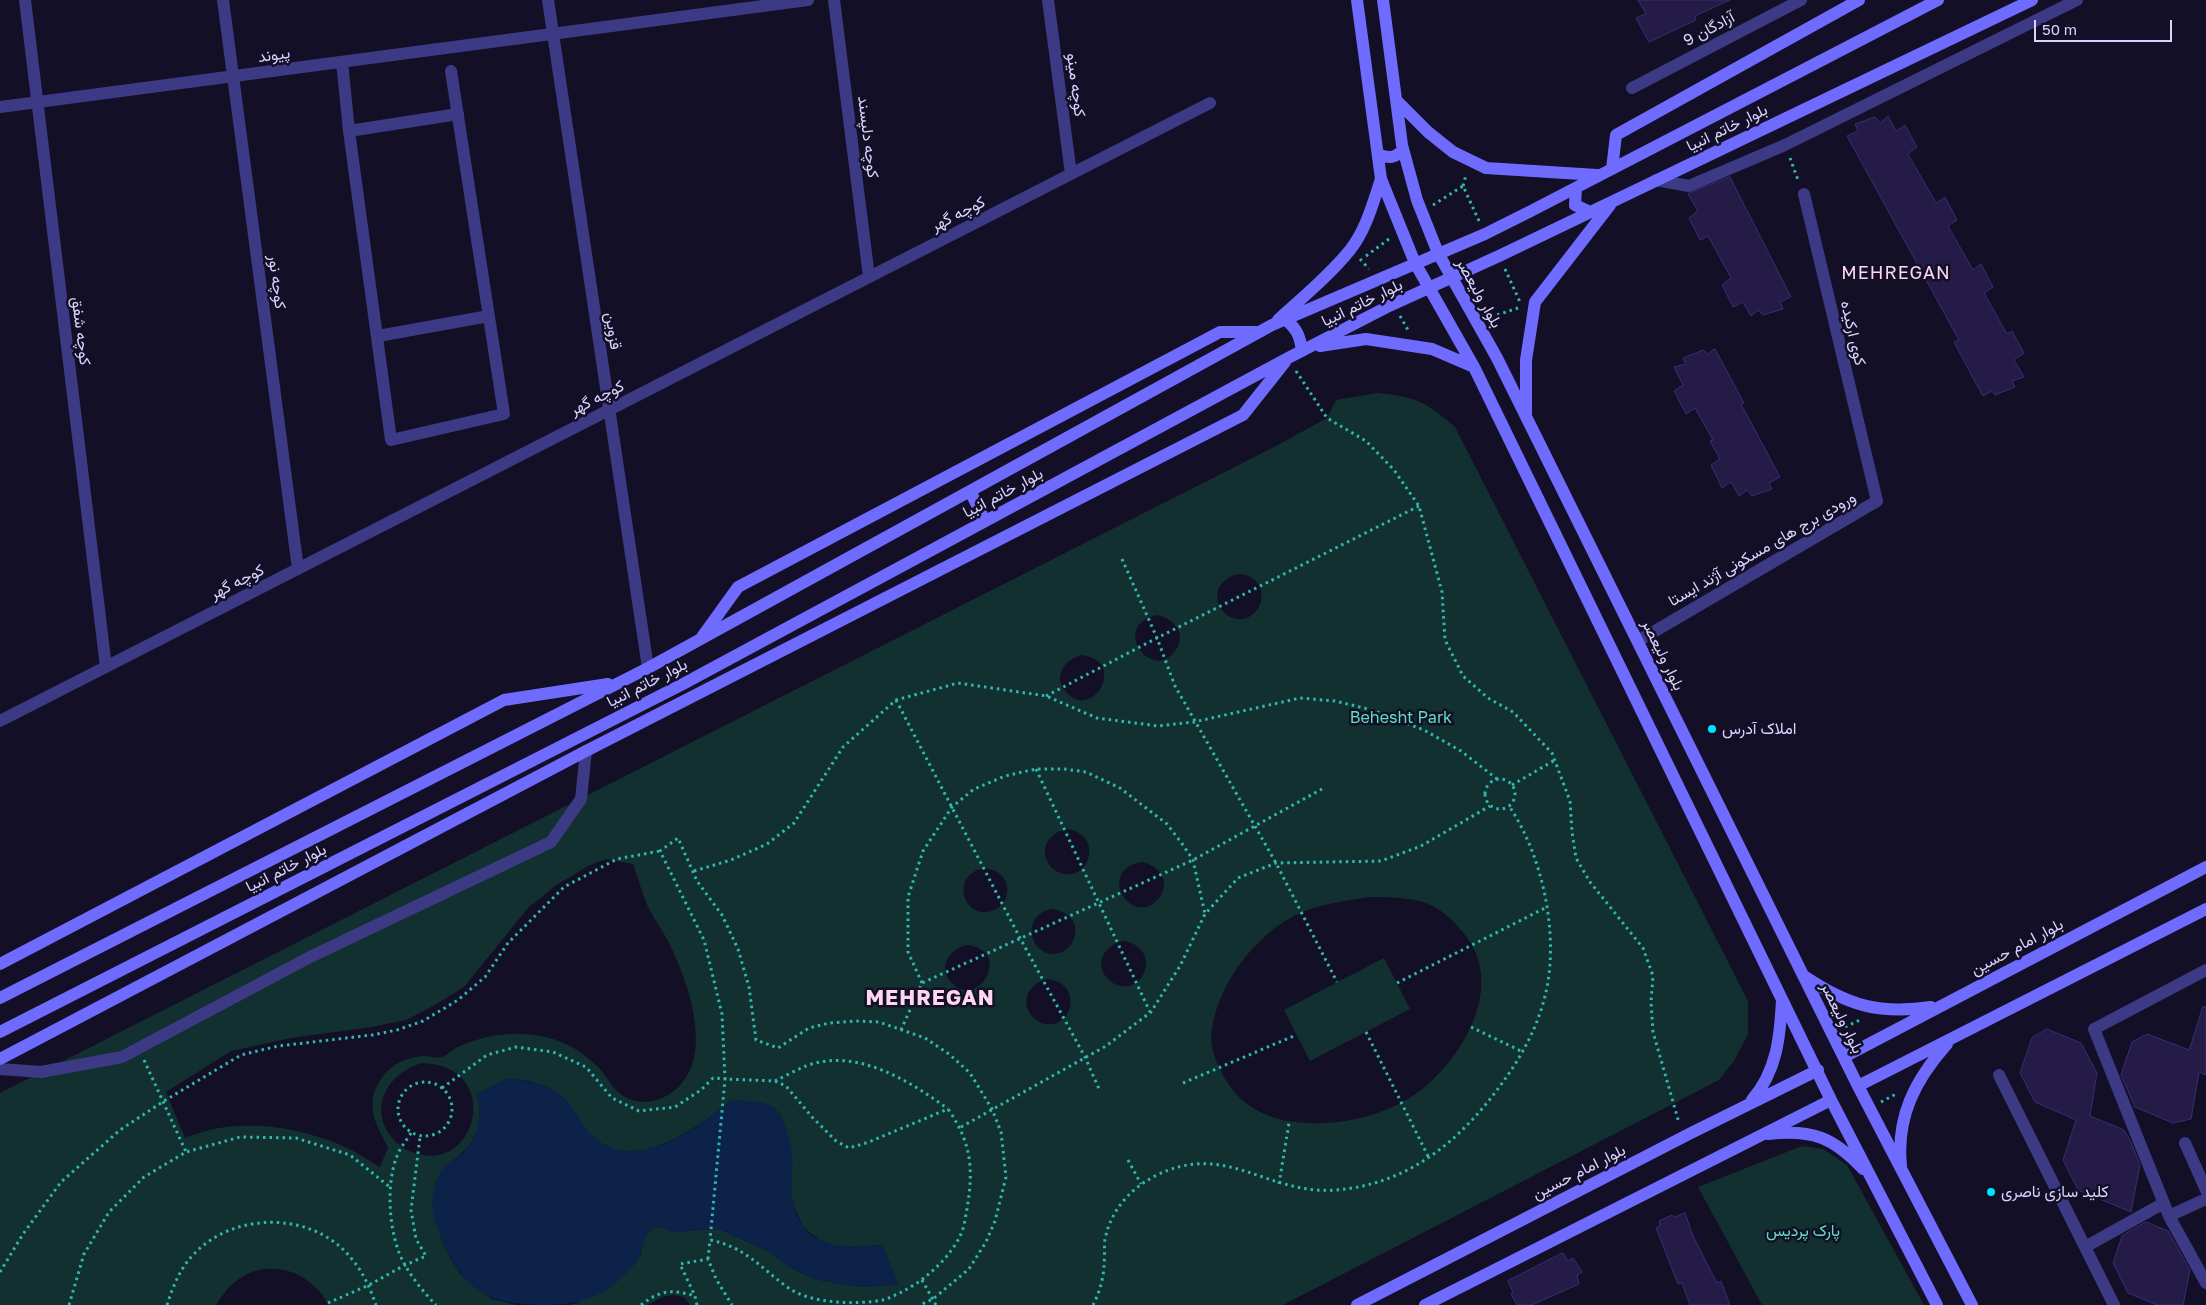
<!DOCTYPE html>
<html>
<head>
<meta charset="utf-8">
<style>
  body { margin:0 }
  #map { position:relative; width:2206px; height:1305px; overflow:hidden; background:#130f26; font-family:"Golos Text",sans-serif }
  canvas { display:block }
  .scale { position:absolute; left:2034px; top:20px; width:138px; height:22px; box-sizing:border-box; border:2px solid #d9d4ff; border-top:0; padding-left:6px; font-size:15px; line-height:18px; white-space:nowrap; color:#d9d4ff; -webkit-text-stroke:4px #130f26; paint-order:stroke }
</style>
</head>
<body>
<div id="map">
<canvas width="2206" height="1305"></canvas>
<div class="scale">50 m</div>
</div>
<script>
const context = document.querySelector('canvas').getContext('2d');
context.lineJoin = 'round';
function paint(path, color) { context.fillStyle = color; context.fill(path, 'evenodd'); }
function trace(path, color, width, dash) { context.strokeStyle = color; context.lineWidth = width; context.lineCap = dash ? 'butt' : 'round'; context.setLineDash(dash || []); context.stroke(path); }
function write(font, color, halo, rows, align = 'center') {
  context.font = font + ' "Golos Text",Vazirmatn,sans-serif'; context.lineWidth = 5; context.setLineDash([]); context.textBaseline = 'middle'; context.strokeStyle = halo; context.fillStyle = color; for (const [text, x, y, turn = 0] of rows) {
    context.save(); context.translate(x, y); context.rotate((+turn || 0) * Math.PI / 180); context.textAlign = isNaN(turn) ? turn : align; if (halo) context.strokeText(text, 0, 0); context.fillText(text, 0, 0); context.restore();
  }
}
paint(new Path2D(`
  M1377 393C1416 397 1425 401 1455 427L1748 1001V1034L1734 1061 1719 1080 1283 1305H690L684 1297 673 1295 662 1297 648 1305H568L578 1303 641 1255C642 1243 645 1235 654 1227L665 1228 673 1232 720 1229 767 1251 791 1268 814 1279 861 1287 898 1284 882 1245 856 1247 836 1246 821 1241 803 1227 792 1202 791 1179 732 1100C697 1128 628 1180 587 1131 569 1109 567 1091 536 1083 533 1082 528 1080 525 1080 515 1079 488 1091 477 1094 485 1128 474 1147 446 1165L440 1236 449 1256 461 1275 492 1299 516 1305H328C314 1274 273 1258 242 1277 230 1284 223 1294 216 1305H0V1093L1276 446 1327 418 1336 400ZM1239 574C1276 577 1263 627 1233 618 1227 616 1222 611 1219 605 1213 589 1224 577 1239 574ZM1157 615C1174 618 1188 635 1175 651 1151 683 1110 625 1157 615ZM1082 655C1128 661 1093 722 1066 692 1052 677 1065 659 1082 655ZM1067 829C1104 834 1090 883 1061 873 1054 871 1049 866 1047 860 1040 845 1052 832 1067 829ZM606 859 633 864C638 878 642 893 648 907 655 921 666 935 672 949 690 988 714 1058 675 1090 663 1100 647 1105 632 1100 613 1094 610 1079 598 1067 565 1033 519 1027 476 1040 470 1042 464 1044 458 1047 453 1049 448 1055 442 1057 437 1059 429 1056 424 1056 404 1057 387 1067 378 1084 365 1107 377 1127 388 1147L380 1167C366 1159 352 1149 336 1143 301 1129 257 1121 219 1128 208 1130 196 1134 185 1138L166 1092 231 1051 291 1038 372 1027 406 1020 435 1005 464 987 528 908 555 886 588 866ZM1141 862C1158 864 1172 882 1159 898 1133 930 1095 871 1141 862ZM984 868C999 869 1012 881 1006 897 1004 903 1000 908 994 910 965 923 948 875 984 868ZM1371 897C1391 897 1414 897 1433 906 1443 911 1452 920 1460 929 1506 978 1470 1048 1426 1086 1396 1112 1349 1125 1309 1123 1267 1122 1236 1105 1219 1067 1213 1055 1210 1042 1212 1029 1218 987 1249 944 1285 921 1310 905 1342 901 1371 897ZM1052 909C1067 911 1080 922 1074 938 1072 945 1068 949 1062 952 1033 964 1016 916 1052 909ZM1123 941C1161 946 1147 995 1117 985 1111 983 1106 978 1103 972 1097 956 1109 944 1123 941ZM967 945C1014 950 978 1012 951 982 937 967 950 949 967 945ZM1048 979C1085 984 1072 1033 1042 1023 1036 1021 1031 1016 1028 1010 1022 995 1033 982 1048 979ZM422 1063C502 1066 478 1166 423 1155 411 1153 401 1148 393 1139 367 1108 388 1073 422 1063Z
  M1384 958 1410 1009 1310 1061 1284 1010Z
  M1802 1146 1823 1149 1847 1165 1924 1305H1762L1698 1187Z`), '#12302f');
paint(new Path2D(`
  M507 1078C537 1081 558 1086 575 1112 580 1118 583 1126 588 1131 630 1179 696 1129 732 1100 744 1101 762 1100 773 1107 780 1111 783 1119 785 1126 788 1134 791 1143 792 1152 794 1169 789 1186 793 1202 802 1249 844 1249 882 1245L899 1285 861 1287 814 1279 791 1268 767 1251 720 1229 673 1232 665 1228 654 1227C645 1235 644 1242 641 1253 638 1265 613 1287 601 1293 582 1303 565 1305 543 1305 493 1305 466 1293 444 1245 437 1229 430 1212 433 1194 435 1184 438 1171 447 1164 452 1160 458 1158 463 1153 479 1136 482 1116 477 1094Z`), '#0c2248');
const building = new Path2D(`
  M1638 0H1730L1695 16 1696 20 1649 42 1636 18 1646 14Z
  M1888 116 1896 131 1905 125 1917 147 1908 154 1936 203 1945 197 1957 220 1948 226 1973 270 1981 264 1993 287 1984 293 2007 334 2012 331 2024 353 2014 360 2024 377 2012 381 2015 387 1995 395 1992 391 1983 396 1972 376 1954 342 1959 340 1847 136 1858 131 1855 124 1875 117 1880 123Z
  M1730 177 1791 297 1780 302 1783 309 1763 315 1758 310 1751 316 1743 302 1733 307 1722 285 1731 278 1708 236 1700 240 1689 218 1698 211 1688 194Z
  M1715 349 1744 403 1741 404 1780 477 1769 483 1772 489 1752 496 1747 490 1739 496 1731 482 1722 488 1711 465 1720 459 1710 441 1713 440 1695 408 1686 414 1674 391 1683 385 1674 367 1686 364 1683 358 1703 350 1707 354Z
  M2203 1007H2206V1075L2199 1072 2191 1119 2173 1123 2135 1107 2121 1075 2132 1042 2147 1034 2189 1050Z
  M2047 1029 2081 1043 2097 1073 2090 1116 2124 1130 2131 1142 2140 1165 2131 1212 2078 1190 2063 1160 2076 1120 2035 1102 2020 1073 2032 1038Z
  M1685 1213 1693 1236 1717 1283 1721 1281 1730 1305H1690L1682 1283 1678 1284 1656 1228 1660 1226 1659 1221 1672 1215 1674 1217Z
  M2146 1222 2168 1231 2190 1270 2183 1305H2157L2128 1293 2113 1263 2122 1236Z
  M1563 1253 1568 1261 1573 1258 1582 1272 1577 1275 1579 1284 1532 1305H1517L1511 1294 1513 1292 1508 1281Z`);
paint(building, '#241b47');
trace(building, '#3b2d73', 1);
trace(new Path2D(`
  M1790 158 1798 180
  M1463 186 1466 175
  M1433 205 1463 186 1479 221
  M1366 256 1389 239
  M1360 259 1369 269
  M1505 269 1520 302
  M1400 316 1408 330
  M1491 317 1521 307
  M1296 371 1327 418 1366 441 1394 470 1419 506 1442 592 1445 640 1463 676 1488 698 1513 712 1552 753 1570 801 1572 832 1576 858 1590 882 1643 948 1653 976 1651 1002 1653 1032 1679 1123
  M1122 559 1157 638 1175 686 1276 863 1337 982
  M1046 696 1157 638 1419 506
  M896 700 1020 938 1085 1057 1099 1089
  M1036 769 1150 1012
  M1485 794a15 15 0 1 1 30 0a15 15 0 1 1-30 0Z
  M1512 785 1555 760
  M694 871 731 860 767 844 794 823 843 747 896 700 958 683 1046 696 1097 718 1158 726 1194 722 1300 698 1335 701 1372 710 1424 730 1461 751 1497 779
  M922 983 908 952V897L923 851 952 807 974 789 1005 776 1036 769H1064L1086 772 1120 788 1167 824 1183 845 1193 860 1205 914
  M1397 983 1547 907
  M1471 1027 1523 1052
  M1845 1027 1860 1020
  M901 1030 922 983 1193 860 1322 789
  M1366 1032 1429 1158
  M144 1060 186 1152
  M775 1081C785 1076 796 1070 806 1066 856 1047 910 1081 948 1109
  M398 1109a27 27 0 1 1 54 0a27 27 0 1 1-54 0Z
  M1183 1083 1296 1035
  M442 1088 487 1055 516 1047 553 1052 586 1067 612 1098 639 1111 675 1107 701 1090 713 1078 725 1079 710 1240
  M1881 1102 1896 1094
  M961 1127 1106 1046 1151 1012 1180 966 1205 914 1238 878 1276 863 1381 861 1421 846 1490 806
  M411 1133C406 1141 400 1148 397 1156 385 1186 389 1238 405 1265 413 1279 425 1294 436 1305
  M1128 1160 1141 1184
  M1279 1184 1289 1123
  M708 1259 710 1240C745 1247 760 1267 787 1287 810 1304 856 1305 883 1300 895 1296 906 1290 917 1283 935 1271 959 1247 964 1225 973 1179 976 1149 948 1109L869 1142 849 1148 836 1141 812 1117 786 1086 775 1081 725 1079 722 1014 704 940 660 851 678 838 697 881 722 915 738 949 749 987 756 1040 778 1048 809 1028 829 1023 856 1021 879 1022 925 1038 949 1054 970 1073 992 1109 1001 1132 1006 1177 995 1221 986 1242 969 1269 933 1299 920 1305
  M0 1272 23 1234 61 1182 120 1130 164 1101 241 1055 278 1046 372 1035 397 1030 423 1021 458 1000 485 977 508 943 564 887 617 859 660 851
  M922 1280 936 1305
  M328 1303 369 1285 405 1265 426 1256 416 1239 411 1210 420 1137
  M69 1305 84 1254 109 1212 144 1177 186 1152 240 1137 296 1138 350 1155 391 1188
  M167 1305C173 1286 181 1266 196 1252 237 1211 314 1212 351 1258 363 1272 370 1288 376 1305
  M641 1305C660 1290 672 1289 695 1296
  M697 1305 695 1296 680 1264 708 1259 716 1279 732 1305
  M1093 1305C1099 1294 1104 1277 1104 1264 1105 1256 1104 1247 1105 1239 1111 1210 1130 1189 1155 1176 1226 1140 1266 1195 1335 1190 1407 1185 1459 1142 1500 1086 1520 1059 1537 1029 1545 996 1560 937 1543 856 1509 806`), '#2fb8b0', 3, [2.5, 4]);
trace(new Path2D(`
  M25 0 106 667
  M223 0 298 569
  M548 0 648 668
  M834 0 869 277
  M1048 0 1071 174
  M342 62 349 131 391 440 504 414 451 71
  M1632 88 1801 0
  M0 107 808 0
  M349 131 458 114
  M1656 180 1689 186 1785 145 2077 0
  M378 336 489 316
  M1638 641 1877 501 1804 194
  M0 721 1210 103
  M2206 970 2094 1029 2169 1216 2206 1283
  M0 1069 41 1072 122 1057 310 957 551 842 581 799 586 751
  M1999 1075 2114 1305
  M2185 1143 2206 1190
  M2169 1216 2206 1199
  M2085 1247 2164 1203`), '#3d3a85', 12);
trace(new Path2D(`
  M1357 0 1381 179 1415 263 1474 367 1831 1100 1937 1305
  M1383 0 1402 145 1417 200 1438 253 1497 358 1858 1086 1972 1305
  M1397 101 1428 132 1453 152 1486 168 1597 175
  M1378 154C1389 159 1395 158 1403 150
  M1612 169 1616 135 1859 0
  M1576 188 1575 205 1590 212
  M1278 320C1303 297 1329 276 1350 250 1366 230 1373 203 1381 179
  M1286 320C1297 329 1300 336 1302 351
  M1320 346 1366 339 1432 349 1474 367
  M1526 414V360L1535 302 1610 205
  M970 491 985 521
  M702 637 738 587 1220 332H1256
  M0 964 504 700 608 684
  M1804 976C1847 1005 1879 1015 1931 1007
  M0 998 648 668 1272 325 1485 234 1529 212 1938 0
  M0 1032 683 684 1288 358 1389 306 1499 256 2032 0
  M1844 1057 2206 867
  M0 1059 586 751 1243 415 1285 362
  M1858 1086 2206 909
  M1752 1100C1777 1071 1780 1037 1782 1000
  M1768 1134C1812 1129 1833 1137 1863 1169
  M1901 1166C1896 1117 1915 1080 1947 1044
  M1357 1305 1691 1133 1818 1070
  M1425 1305 1831 1100`), '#6f6bff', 12);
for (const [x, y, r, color] of [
  [1712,729,5,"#00e5ff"],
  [1991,1192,5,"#00e5ff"]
]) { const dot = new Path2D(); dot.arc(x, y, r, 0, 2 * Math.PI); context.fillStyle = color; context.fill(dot); trace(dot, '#130f26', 2); }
write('16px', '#d9d4ff', '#130f26', [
  ["آزادگان 9",1709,29,-28],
  ["پیوند",274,55,-8],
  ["کوچه مینو",1076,85,83],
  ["بلوار خاتم انبیا",1727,128,-26],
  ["کوچه دلپسند",868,137,83],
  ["کوچه گهر",958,214,-27],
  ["کوچه نور",277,282,83],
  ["بلوار ولیعصر",1479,293,61],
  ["بلوار خاتم انبیا",1362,303,-26],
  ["کوچه شفق",81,331,83],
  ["قزوین",613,331,81],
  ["کوی ارکیده",1853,333,77],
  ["کوچه گهر",597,398,-27],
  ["بلوار خاتم انبیا",1003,493,-28],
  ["ورودی برج های مسکونی آژند ایستا",1762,549,-30],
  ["کوچه گهر",237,582,-27],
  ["بلوار ولیعصر",1663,655,64],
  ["بلوار خاتم انبیا",647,683,-27],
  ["بلوار خاتم انبیا",286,868,-27],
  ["بلوار امام حسین",2017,947,-28],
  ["بلوار ولیعصر",1842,1018,64],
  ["بلوار امام حسین",1579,1172,-27]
]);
write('16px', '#5fe0c0', '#130f26', [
  ["Behesht Park",1401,718],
  ["پارک پردیس",1803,1231]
]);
write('16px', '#d9d4ff', '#130f26', [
  ["املاک آدرس",1722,729],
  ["کلید سازی ناصری",2001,1192]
], 'left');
context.letterSpacing = '1px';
write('18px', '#ffd6f0', '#130f26', [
  ["MEHREGAN",1896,273]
]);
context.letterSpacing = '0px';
context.letterSpacing = '1px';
write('bold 21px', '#ffd6f0', '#130f26', [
  ["MEHREGAN",930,998]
]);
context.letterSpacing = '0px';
</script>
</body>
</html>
